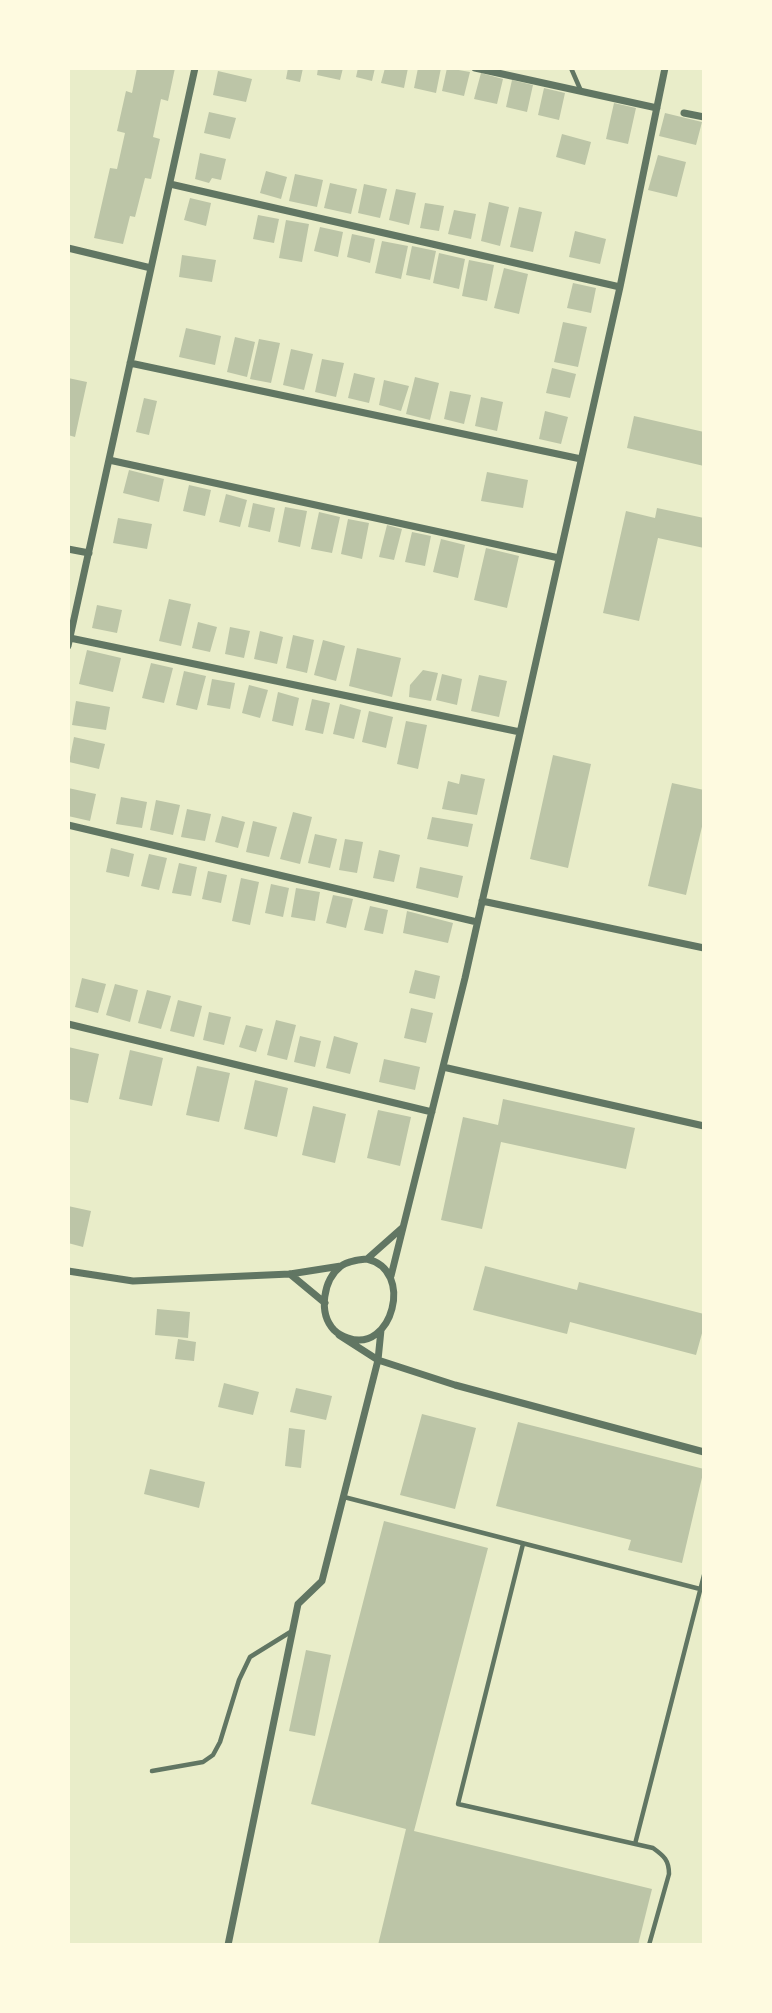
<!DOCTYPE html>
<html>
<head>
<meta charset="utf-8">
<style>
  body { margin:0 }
  #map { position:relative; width:772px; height:2013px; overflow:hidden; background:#e9edc9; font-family:"Source Sans 3",sans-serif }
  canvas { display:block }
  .frame { position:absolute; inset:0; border:70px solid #fefae0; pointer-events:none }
</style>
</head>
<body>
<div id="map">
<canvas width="772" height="2013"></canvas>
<div class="frame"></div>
</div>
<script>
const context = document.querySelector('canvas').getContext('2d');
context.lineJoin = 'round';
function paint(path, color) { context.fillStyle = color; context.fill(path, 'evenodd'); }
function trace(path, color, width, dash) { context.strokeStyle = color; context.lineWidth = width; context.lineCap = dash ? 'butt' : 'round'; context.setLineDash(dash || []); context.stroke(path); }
paint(new Path2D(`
  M137 68H175L168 101 161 99 153 137 160 139 151 179 145 178 135 217 130 216 123 244 94 238 110 168 117 169 125 133 117 131 126 91 132 93Z
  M288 68H303L300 82 286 79Z
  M318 68H343L340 80 317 75Z
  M358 68H375L372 81 356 77Z
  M385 68H408L404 88 381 83Z
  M418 68H441L436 93 414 88Z
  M447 68 470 72 464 96 442 91Z
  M218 71 252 79 246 102 213 95Z
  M481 73 503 79 497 104 474 99Z
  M512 80 533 85 527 112 506 107Z
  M544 88 565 93 559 120 538 115Z
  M614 103 636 108 628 144 606 139Z
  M209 112 236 118 230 139 204 133Z
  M665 113 702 122 696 145 659 136Z
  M562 134 591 142 585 165 556 157Z
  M200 153 226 159 221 180 212 178 209 183 195 179Z
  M658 155 686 162 677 197 648 190Z
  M266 171 287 177 281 199 260 193Z
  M295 174 323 180 317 207 289 201Z
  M330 183 357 189 351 214 324 208Z
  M364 184 387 189 380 218 358 213Z
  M396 189 416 193 409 225 389 220Z
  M190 198 211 203 206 226 184 220Z
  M489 202 509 207 500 246 481 241Z
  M425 203 444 206 439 231 420 228Z
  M519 207 542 212 533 252 510 247Z
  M454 210 476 214 471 239 448 234Z
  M258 215 279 219 274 243 253 239Z
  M286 220 309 224 302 262 279 258Z
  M320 227 343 232 338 257 314 251Z
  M575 231 606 239 600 264 569 257Z
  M352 234 375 239 370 263 347 257Z
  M382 241 408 246 401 279 375 273Z
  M412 246 436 251 430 280 406 275Z
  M439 253 465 259 459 289 433 283Z
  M182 255 216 260 212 282 179 277Z
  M469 260 494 265 487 301 462 296Z
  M504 268 528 274 519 314 494 308Z
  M573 283 596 288 591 313 567 308Z
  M563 322 587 327 578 367 554 362Z
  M186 328 221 336 215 365 179 357Z
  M235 337 255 342 247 377 227 372Z
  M259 339 280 343 271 383 250 379Z
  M291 349 313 354 304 390 283 385Z
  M322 359 344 363 336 397 315 392Z
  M552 368 576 374 570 398 546 393Z
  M354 373 375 378 369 403 348 398Z
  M415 377 439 383 430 420 406 414Z
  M68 378 87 382 75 437 68 435Z
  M384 380 409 386 401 411 379 405Z
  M450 391 471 395 464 424 444 419Z
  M481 397 503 402 497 431 475 426Z
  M144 398 157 401 149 435 136 432Z
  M545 411 568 417 561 444 539 439Z
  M634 416 704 432V466L627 448Z
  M129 470 164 479 159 502 123 493Z
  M487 472 528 480 523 508 481 501Z
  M189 485 211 490 205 516 183 511Z
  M226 494 247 500 240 527 219 522Z
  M253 503 275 508 270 532 248 527Z
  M285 507 307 511 300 547 278 542Z
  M657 508 704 518V548L658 538 639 621 603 613 626 511 655 518Z
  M319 512 340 517 332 553 311 549Z
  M118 518 152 524 147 549 113 543Z
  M348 519 369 523 362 559 341 554Z
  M387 525 402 529 394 560 379 557Z
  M412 532 431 536 425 566 405 562Z
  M441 539 465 545 458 578 433 572Z
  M486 548 519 556 507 608 474 600Z
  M169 599 191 604 181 646 159 641Z
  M97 605 122 610 117 633 92 628Z
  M198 622 217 627 210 652 192 648Z
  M230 627 250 631 244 658 225 654Z
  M260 631 283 637 277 664 254 659Z
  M293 635 314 640 307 673 286 668Z
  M323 640 345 646 336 681 314 675Z
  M357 648 401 658 392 697 349 686Z
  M87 650 121 658 113 692 79 684Z
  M151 663 173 668 164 703 142 698Z
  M423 670 438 673 431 701 409 697 410 685Z
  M184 671 206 676 197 710 176 705Z
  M442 674 462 679 457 705 436 700Z
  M479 675 507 681 499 717 471 711Z
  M212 679 235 683 230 709 207 705Z
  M249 685 268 690 260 718 242 713Z
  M278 692 299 698 293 726 272 721Z
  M312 699 330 703 323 734 305 730Z
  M76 701 110 707 106 730 72 725Z
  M340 704 361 710 354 739 333 734Z
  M369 711 393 717 386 748 362 742Z
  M406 721 427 725 418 769 397 764Z
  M74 737 105 744 99 769 69 762Z
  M553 755 591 764 568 868 530 859Z
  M461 774 485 779 477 815 442 809 448 781 459 784Z
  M672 783 704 790V818L686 895 648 886Z
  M68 788 96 794 90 821 68 816Z
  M121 797 147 802 142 828 116 824Z
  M156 800 180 805 173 835 150 830Z
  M187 809 211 814 205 841 181 837Z
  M293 812 312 817 300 864 280 859Z
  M222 816 245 822 238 848 215 842Z
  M432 817 473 824 468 847 427 839Z
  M253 821 277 827 269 857 246 852Z
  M315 834 337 839 330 868 308 863Z
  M345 839 363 842 357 873 339 870Z
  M111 848 134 854 129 877 106 872Z
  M379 850 400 855 394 882 373 878Z
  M149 854 167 858 159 890 141 886Z
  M179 863 197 867 191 896 172 893Z
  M420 867 463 876 458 898 416 888Z
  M208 871 227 875 221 903 202 899Z
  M241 878 259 882 250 925 232 921Z
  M271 884 289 888 283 917 265 913Z
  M296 888 320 892 315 921 291 917Z
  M333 895 353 899 346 928 326 923Z
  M370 906 388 910 383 934 364 930Z
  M407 911 453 923 448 943 403 933Z
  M415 970 440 976 435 999 409 993Z
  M82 978 106 984 98 1013 75 1007Z
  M115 984 138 990 130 1022 106 1015Z
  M147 990 171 996 161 1029 138 1023Z
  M178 1000 202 1006 194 1037 170 1031Z
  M411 1008 433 1013 426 1043 404 1038Z
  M209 1012 231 1017 224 1045 203 1040Z
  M276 1020 296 1025 287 1060 267 1055Z
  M246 1025 263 1029 256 1052 239 1047Z
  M300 1036 321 1041 315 1067 294 1062Z
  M334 1036 358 1043 350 1074 326 1068Z
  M68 1047 99 1054 88 1103 68 1099Z
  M130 1050 163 1058 152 1106 119 1099Z
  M384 1059 420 1067 415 1090 379 1082Z
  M197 1066 230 1073 219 1122 186 1115Z
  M255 1080 288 1088 277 1137 244 1129Z
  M503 1099 635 1128 626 1169 501 1142 482 1229 441 1220 463 1117 498 1125Z
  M313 1106 346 1114 335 1163 302 1155Z
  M378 1110 411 1117 400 1166 367 1158Z
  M68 1206 91 1211 83 1247 68 1243Z
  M485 1266 577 1290 579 1282 704 1314V1326L696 1355 570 1322 567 1334 473 1310Z
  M157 1309 190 1312 188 1338 155 1335Z
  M178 1339 196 1342 194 1361 175 1359Z
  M224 1383 259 1392 253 1415 218 1407Z
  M296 1388 332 1396 326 1420 290 1412Z
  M422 1414 476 1428 455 1509 400 1495Z
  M518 1422 704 1469 682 1563 628 1550 631 1540 496 1506Z
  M289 1428 305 1430 301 1468 285 1466Z
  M150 1469 205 1482 199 1508 144 1494Z
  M384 1521 488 1548 414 1831 652 1889 638 1945H378L406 1829 311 1804Z
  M306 1650 331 1655 315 1736 289 1731Z`), '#bcc5a7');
trace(new Path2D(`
  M571 68 581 91
  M344 1497 700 1589
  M523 1544 458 1804 653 1848C664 1856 669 1860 669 1874L649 1945
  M152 1771 203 1762 213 1755 220 1742 239 1680 250 1657 292 1631
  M635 1844 704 1575`), '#617663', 4.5);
trace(new Path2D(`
  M475 68 657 108
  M684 113 704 117
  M170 184 620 287
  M68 248 151 268
  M130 363 581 459
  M109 460 559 558
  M68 549 89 553
  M70 638 520 732
  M68 646 195 68
  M68 825 477 922
  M482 901 704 948
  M68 1024 432 1112
  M443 1067 704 1126
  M367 1259C415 1270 392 1354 348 1338 342 1336 338 1334 334 1330 318 1313 323 1280 341 1266 348 1261 358 1260 367 1259Z
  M367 1259 402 1228
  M68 1271 133 1281 290 1274 341 1266
  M290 1274 325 1303
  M391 1276 465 978 620 287 665 68
  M339 1335 378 1360 455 1385 704 1452
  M228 1945 298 1604 322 1581 378 1360 381 1330`), '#617663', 7);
</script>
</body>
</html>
